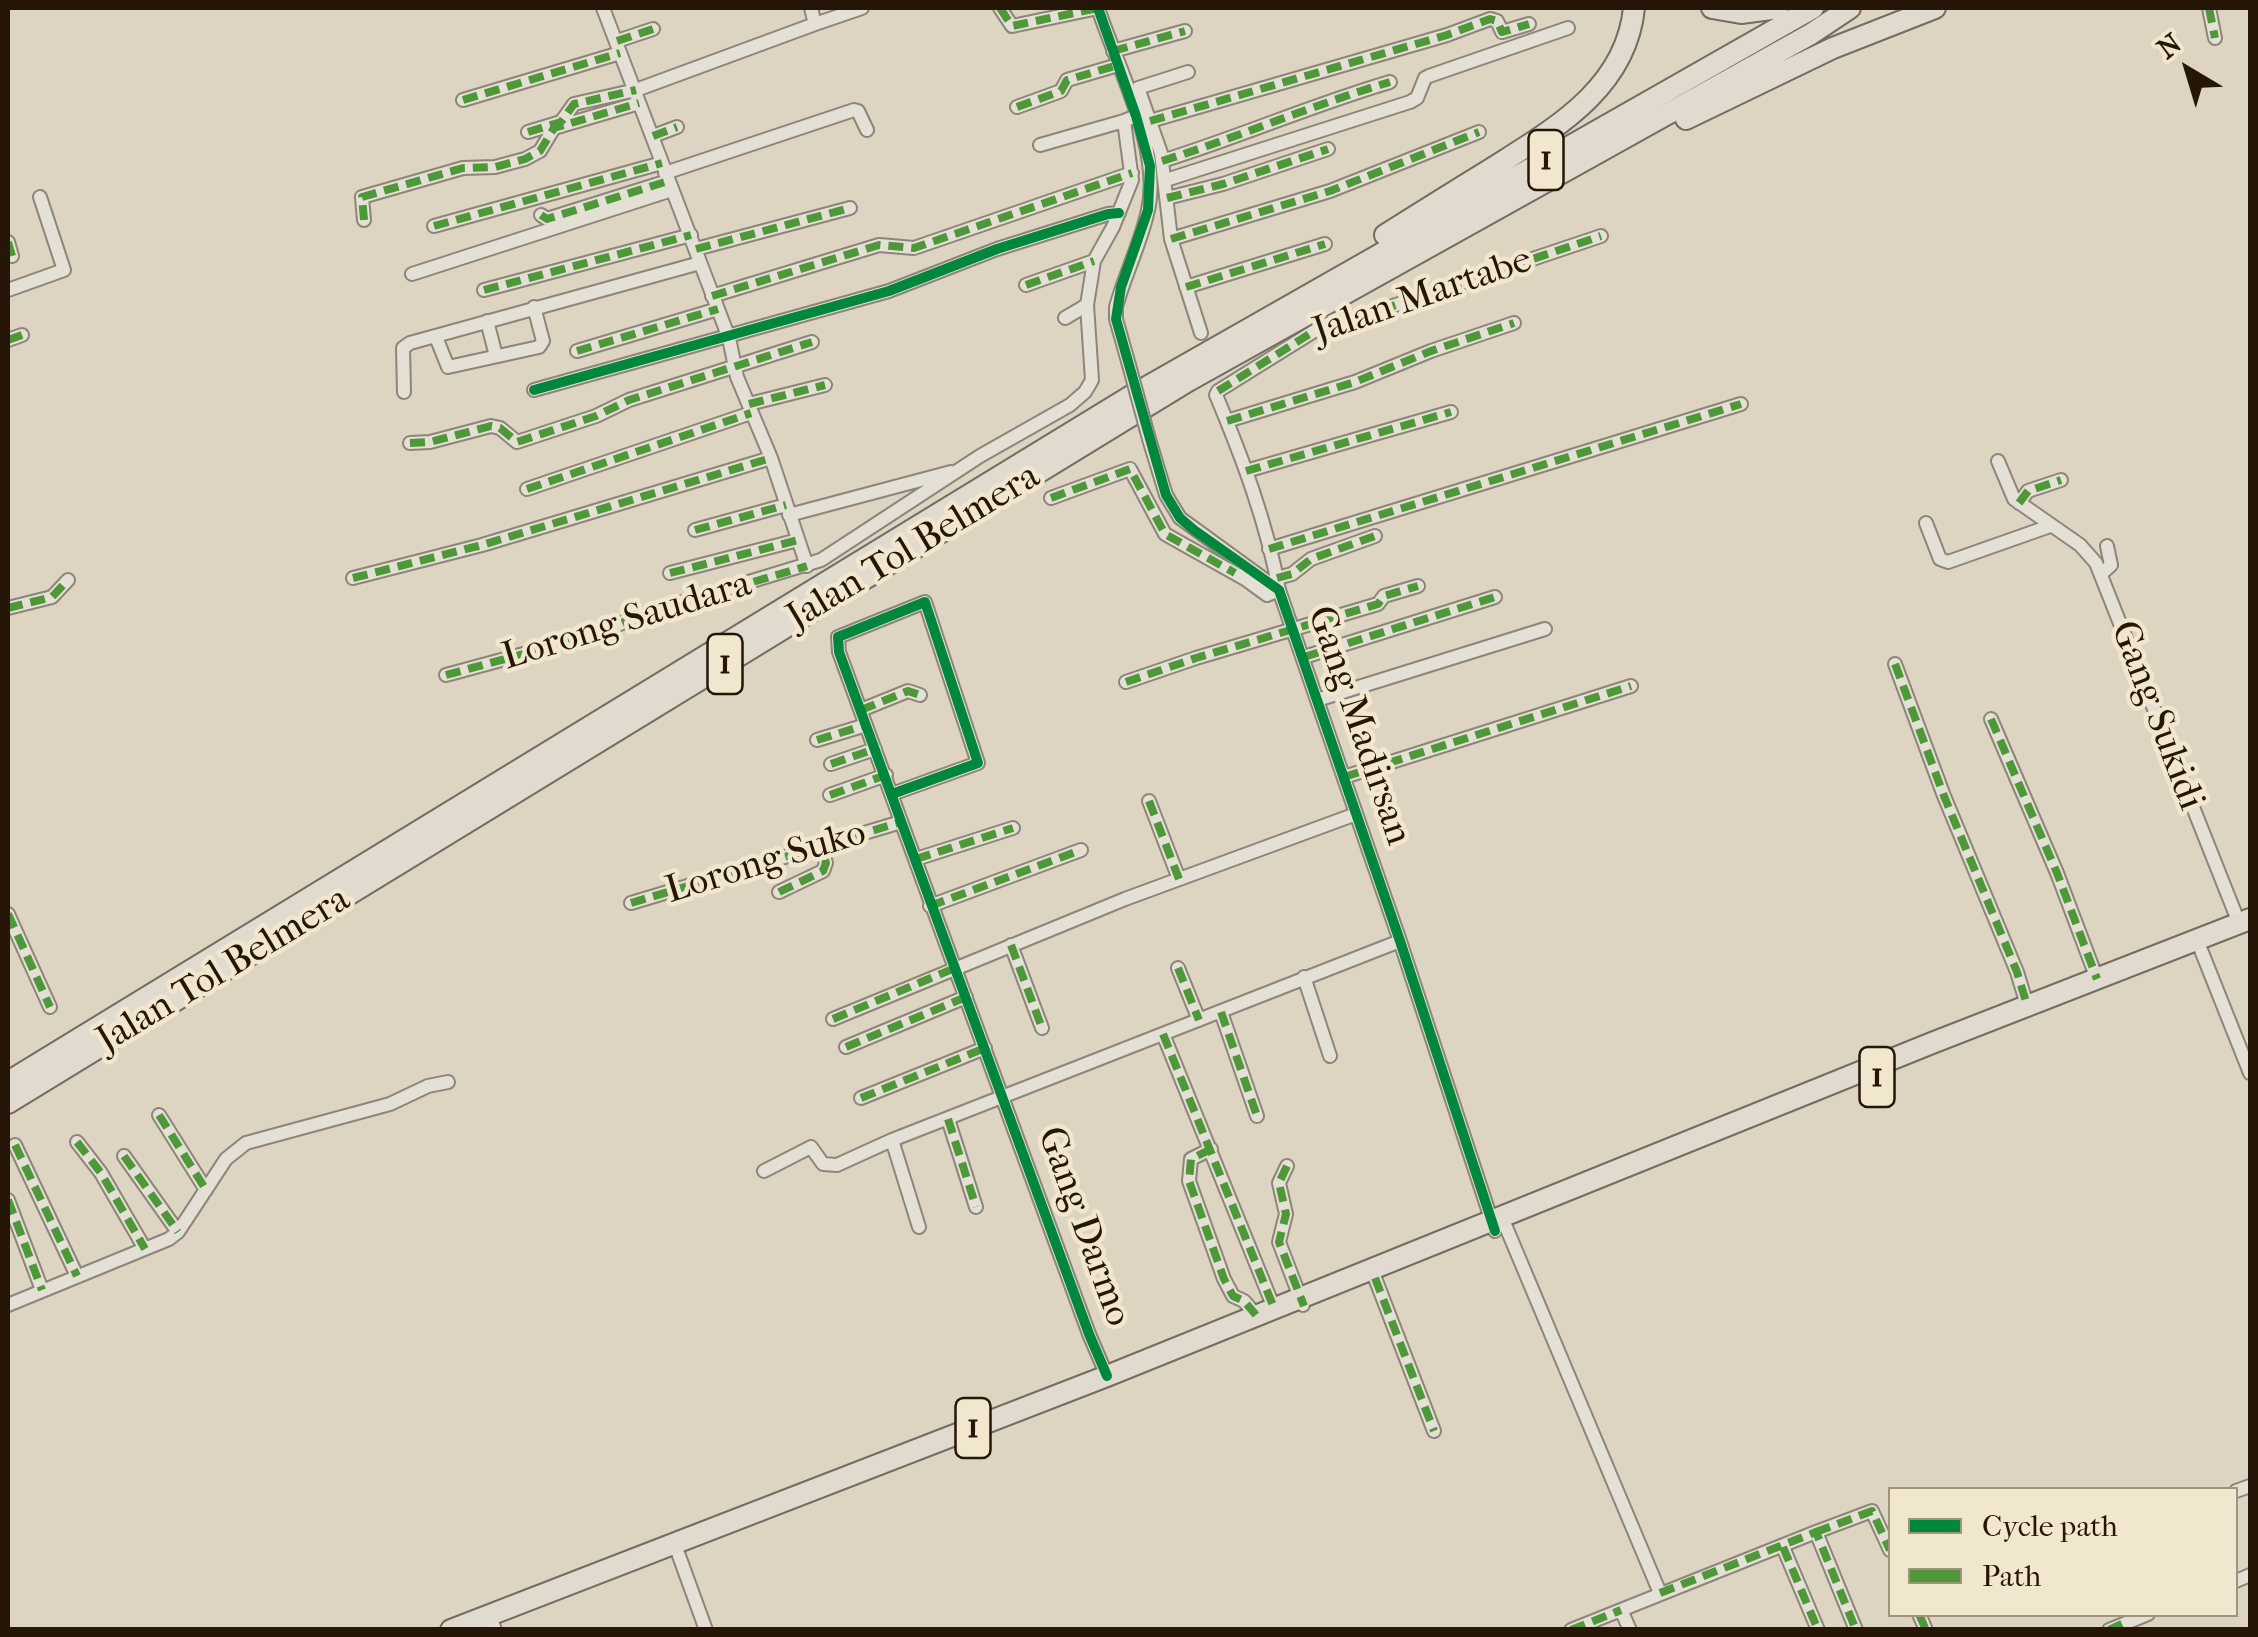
<!DOCTYPE html>
<html>
<head>
<meta charset="utf-8">
<style>
  body { margin:0 }
  #map { position:relative; width:2258px; height:1637px; overflow:hidden; background:#ddd4c1; font-family:"IM FELL French Canon",serif }
  canvas { display:block }
  .frame { position:absolute; inset:0; border:10px solid #261608; pointer-events:none }
  .legend { position:absolute; left:1888px; top:1487px; width:350px; height:130px; box-sizing:border-box; background:#f1e6ce; border:2px solid #a0937f; margin:0; padding:12px 18px; list-style:none; font-size:30px; color:#261608 }
  .legend li { display:flex; align-items:center; gap:20px; height:50px }
  .legend b { width:50px; border:2px solid #a0937f }
  .north { position:absolute; left:2138px; top:20px; width:100px; height:100px; -webkit-text-stroke:8px #f1e6ce; paint-order:stroke; rotate:322deg; font-size:28px; font-weight:700; line-height:40px; text-align:center; color:#261608 }
  .north::after { content:''; display:block; margin:auto; width:35px; height:45px; background:#261608; clip-path:polygon(50% 0,100% 100%,50% 72%,0 100%) }
</style>
</head>
<body>
<div id="map">
<canvas width="2258" height="1637"></canvas>
<div class="frame"></div>
<ul class="legend">
<li><b style="height:12px;background:#00873e"></b>Cycle path</li>
<li><b style="height:12px;background:#4e983a"></b>Path</li>
</ul>
<div class="north">N</div>
</div>
<script>
const context = document.querySelector('canvas').getContext('2d');
context.lineJoin = 'round';
function trace(path, color, width, dash) { context.strokeStyle = color; context.lineWidth = width; context.lineCap = dash ? 'butt' : 'round'; context.setLineDash(dash || []); context.stroke(path); }
function write(font, color, halo, rows, align = 'center') {
  context.font = font + ' "IM FELL French Canon",serif'; context.lineWidth = 9; context.setLineDash([]); context.textBaseline = 'middle'; context.strokeStyle = halo; context.fillStyle = color; for (const [text, x, y, turn = 0] of rows) {
    context.save(); context.translate(x, y); context.rotate((+turn || 0) * Math.PI / 180); context.textAlign = isNaN(turn) ? turn : align; if (halo) context.strokeText(text, 0, 0); context.fillText(text, 0, 0); context.restore();
  }
}
const minor = new Path2D(`
  M603 8 729 338 737 377 771 458 807 566
  M1000 8 1012 26 1098 8
  M1098 8C1117 67 1162 149 1148 210 1141 243 1125 274 1116 307V319L1129 365
  M2209 8 2215 38
  M815 24 862 8
  M617 41 653 29
  M1113 51 1185 31
  M1188 72 1138 88 1161 153 1171 239 1201 333
  M463 100 620 53
  M1017 107 1061 91 1067 80 1118 65
  M1150 121 1447 35 1490 19 1497 21 1502 32 1529 24
  M528 132 561 122 574 104 636 90 815 24 811 8
  M653 136 677 127
  M1040 145 1124 121
  M1162 161C1239 137 1312 105 1390 82
  M665 173 854 110 858 111 867 130
  M1166 180 1410 102 1417 98 1425 78 1429 76 1568 28
  M1167 198 1223 184 1328 149
  M541 215 547 219 668 181
  M364 220 362 197 463 168 495 167 525 159 540 151 554 128 639 103
  M434 226 662 163
  M1171 239 1330 191 1479 132
  M8 242 12 256
  M696 249 850 208
  M412 274 672 190
  M1026 285 1094 261
  M1186 287 1325 244
  M8 290 64 270 40 197
  M484 290 691 235
  M712 296 879 245 914 248 1132 173
  M1065 318 1087 305
  M487 321 496 356
  M436 337 448 367 539 347 543 341 534 307
  M8 340 22 335
  M577 351 718 309
  M534 390 889 291 997 249 1108 214 1119 213
  M404 392 403 348 410 343 700 263
  M749 404 825 385
  M1227 421 1355 382 1431 351 1514 323
  M1149 439 1166 495 1180 518 1279 590 1400 941 1495 1231
  M410 443 430 442 491 426 500 428 517 442 596 416 629 400 812 342
  M1998 461 2014 499 2080 545 2096 563 2239 923
  M1246 471 1451 412
  M527 489 751 413
  M1051 498 1130 469 1165 534 1245 579 1267 595 1279 590C1267 523 1242 457 1216 395L1218 391 1324 325 1363 316 1601 236
  M2019 503 2028 491 2061 480
  M789 515 951 472
  M1926 523 1940 559 1948 562 2050 526
  M695 530 786 505
  M1269 549 1741 404
  M670 573 798 540
  M2101 574 2111 565 2107 546
  M353 578 482 545 771 458
  M1277 578 1292 574 1311 559 1375 536
  M8 608 52 597 68 580
  M1304 657 1495 597
  M1895 664 1944 796 2017 972 2027 1005
  M446 675 601 633 634 617 821 560 980 456 1070 405 1085 392 1092 380 1087 305 1094 261 1113 227 1132 180 1124 121 1136 116
  M1126 682 1196 658 1378 604 1384 596 1418 586
  M1317 700 1545 629
  M861 710 908 691 920 695
  M1991 719 2057 873 2097 979
  M817 740 866 725
  M831 764 875 749
  M1344 777 1631 686
  M892 794 978 763 925 602 838 637 839 652 1089 1334 1107 1376
  M830 795 886 775
  M1149 801 1179 879
  M916 859 1013 828
  M779 892 823 871 826 863 821 848
  M631 903 901 822
  M930 906 1081 850
  M8 914 50 1007
  M1011 945 1042 1028
  M2201 950 2250 1073
  M1178 968 1199 1020
  M1304 977 1330 1056
  M1221 1012 1257 1116
  M833 1019 1125 899 1356 814
  M1163 1034 1274 1308
  M846 1047 966 997
  M861 1098 985 1048
  M159 1115 206 1190
  M948 1119 976 1207
  M892 1140 919 1227
  M77 1142 101 1173 145 1249
  M15 1145 77 1276
  M1211 1149 1191 1159 1189 1181 1224 1279 1233 1296 1244 1301 1256 1315
  M124 1156 178 1232
  M1287 1166 1279 1183 1286 1214 1279 1242 1303 1305
  M764 1171 811 1147 823 1164 837 1165 892 1140 1400 941
  M8 1200 42 1290
  M1506 1227 1660 1593
  M1375 1278 1434 1431
  M8 1305 169 1239 178 1232 226 1159 246 1143 390 1104 428 1086 448 1082
  M2236 1491 2250 1486
  M1816 1532 1872 1511 1890 1550
  M1783 1547 1818 1630
  M678 1553 706 1630
  M2236 1581 2250 1575
  M1621 1610 1630 1630
  M1919 1614 1926 1630
  M493 1624 495 1630
  M1571 1630 1816 1532 1856 1630
  M2109 1630 2148 1614`);
const highway = new Path2D(`
  M1712 8 1741 13 1778 8
  M1686 119 1833 48 1935 8
  M1385 235C1420 213 1455 191 1491 169 1554 129 1626 89 1634 8
  M8 1082 1131 396 1813 8
  M8 1103 1188 381 1811 34 1850 8
  M451 1630 1107 1376 1932 1043 2250 919`);
trace(minor, '#8d857a', 16);
trace(highway, '#736c61', 24);
trace(minor, '#e5e0d5', 12);
trace(highway, '#e0dacf', 20);
const minorBridge = new Path2D(`
  M1129 365 1149 439`);
trace(minorBridge, '#8d857a', 16, []);
trace(minorBridge, '#e5e0d5', 12);
trace(new Path2D(`
  M1000 8 1012 26 1098 8
  M2209 8 2215 38
  M617 41 653 29
  M1113 51 1185 31
  M463 100 620 53
  M1017 107 1061 91 1067 80 1118 65
  M1150 121 1447 35 1490 19 1497 21 1502 32 1529 24
  M528 132 561 122 574 104 636 90
  M653 136 677 127
  M1162 161C1239 137 1312 105 1390 82
  M1167 198 1223 184 1328 149
  M541 215 547 219 668 181
  M364 220 362 197 463 168 495 167 525 159 540 151 554 128 639 103
  M434 226 662 163
  M1171 239 1330 191 1479 132
  M8 242 12 256
  M696 249 850 208
  M1026 285 1094 261
  M1186 287 1325 244
  M484 290 691 235
  M712 296 879 245 914 248 1132 173
  M8 340 22 335
  M577 351 718 309
  M1218 391 1324 325 1363 316 1601 236
  M749 404 825 385
  M1227 421 1355 382 1431 351 1514 323
  M410 443 430 442 491 426 500 428 517 442 596 416 629 400 812 342
  M1246 471 1451 412
  M527 489 751 413
  M1051 498 1130 469 1165 534 1235 573
  M2019 503 2028 491 2061 480
  M695 530 786 505
  M1269 549 1741 404
  M670 573 798 540
  M353 578 482 545 771 458
  M1277 578 1292 574 1311 559 1375 536
  M8 608 52 597 68 580
  M1304 657 1495 597
  M1895 664 1944 796 2017 972 2027 1005
  M446 675 601 633 634 617 807 566
  M1126 682 1196 658 1378 604 1384 596 1418 586
  M861 710 908 691 920 695
  M1991 719 2057 873 2097 979
  M817 740 866 725
  M831 764 875 749
  M1344 777 1631 686
  M830 795 886 775
  M1149 801 1179 879
  M916 859 1013 828
  M779 892 823 871 826 863 821 848
  M631 903 901 822
  M930 906 1081 850
  M8 914 50 1007
  M1011 945 1042 1028
  M1178 968 1199 1020
  M1221 1012 1257 1116
  M833 1019 955 968
  M1163 1034 1274 1308
  M846 1047 966 997
  M861 1098 985 1048
  M159 1115 206 1190
  M948 1119 976 1207
  M77 1142 101 1173 145 1249
  M15 1145 77 1276
  M1211 1149 1191 1159 1189 1181 1224 1279 1233 1296 1244 1301 1256 1315
  M124 1156 178 1232
  M1287 1166 1279 1183 1286 1214 1279 1242 1304 1306
  M8 1200 42 1290
  M1375 1278 1434 1431
  M1816 1532 1872 1511 1890 1550
  M1783 1547 1818 1630
  M1660 1593 1816 1532 1856 1630
  M1919 1614 1926 1630
  M1571 1630 1621 1610
  M2109 1630 2122 1624`), '#4e983a', 8, [15, 8]);
trace(new Path2D(`
  M1098 8 1136 116 1150 166 1148 210 1121 287 1116 319 1166 495 1180 518 1194 530 1279 590 1400 941 1495 1231
  M534 390 889 291 997 249 1108 214 1119 213
  M892 794 978 763 925 602 838 637 839 652 1089 1334 1107 1376`), '#00873e', 10);
for (const [x, y, w] of [
  [1546,160,35],
  [725,664,35],
  [1877,1077,35],
  [973,1428,35]
]) { const box = new Path2D(); box.roundRect(x - w / 2, y - 30, w, 60, 8); context.fillStyle = '#f1e6ce'; context.fill(box); trace(box, '#261608', 2.5); }
write('bold 35px', '#261608', null, [
  ["1",1546,160],
  ["1",725,664],
  ["1",1877,1077],
  ["1",973,1428]
]);
write('38px', '#261608', '#f1e6ce', [
  ["Jalan Martabe",1423,297,-19],
  ["Jalan Tol Belmera",914,548,-31],
  ["Lorong Saudara",627,622,-17],
  ["Gang Sukidi",2156,716,69],
  ["Gang Madirsan",1358,726,71],
  ["Lorong Suko",766,863,-17],
  ["Jalan Tol Belmera",224,971,-31],
  ["Gang Darmo",1083,1227,70]
]);
</script>
</body>
</html>
